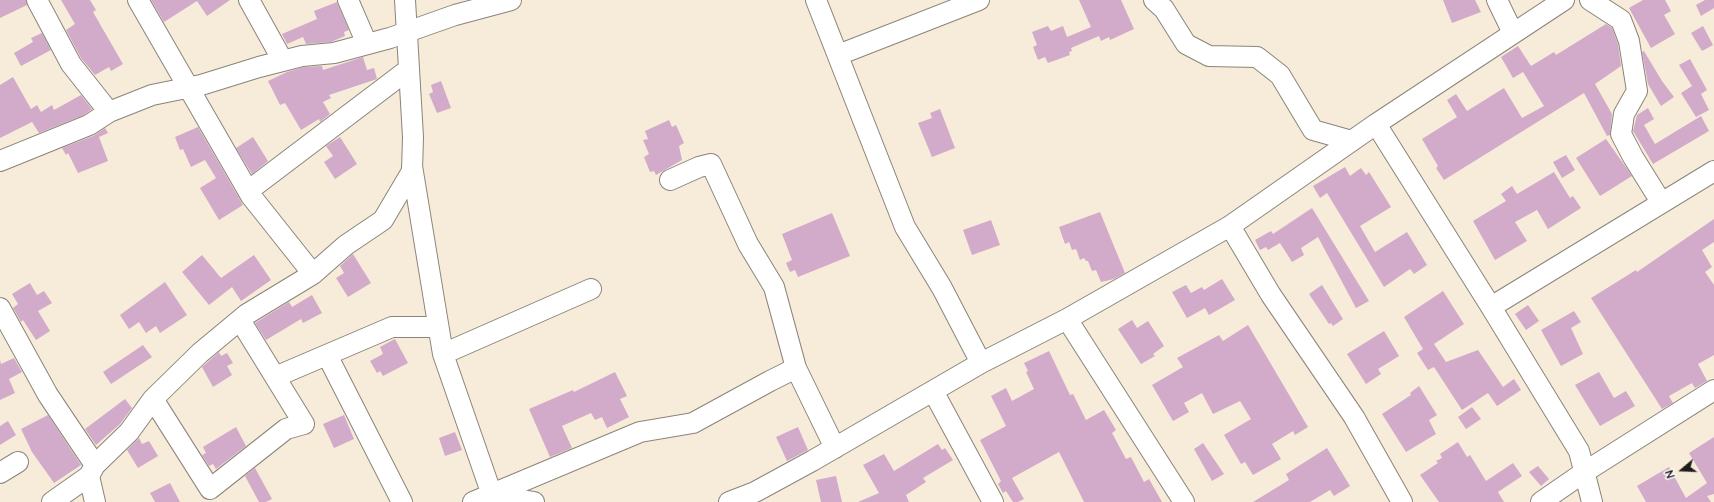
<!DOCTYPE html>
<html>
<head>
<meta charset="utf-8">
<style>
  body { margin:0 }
  #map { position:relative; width:1714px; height:502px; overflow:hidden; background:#f7ecd9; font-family:"Architects Daughter",sans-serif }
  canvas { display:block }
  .north { position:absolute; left:1662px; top:450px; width:40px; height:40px; -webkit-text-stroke:3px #fdfcf7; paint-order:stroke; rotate:251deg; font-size:11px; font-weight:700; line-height:16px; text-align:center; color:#1c1c1c }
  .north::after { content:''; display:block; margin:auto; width:14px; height:18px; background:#1c1c1c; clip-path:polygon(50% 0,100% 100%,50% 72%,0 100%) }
</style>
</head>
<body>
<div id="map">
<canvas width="1714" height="502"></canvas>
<div class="north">N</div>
</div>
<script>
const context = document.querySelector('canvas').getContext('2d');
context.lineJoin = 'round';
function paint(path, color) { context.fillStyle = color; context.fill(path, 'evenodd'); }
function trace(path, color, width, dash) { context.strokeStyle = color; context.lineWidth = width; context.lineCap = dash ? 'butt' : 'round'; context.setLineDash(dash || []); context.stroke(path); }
paint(new Path2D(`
  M0 0H26L27 5 0 18Z
  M61 0H90L96 10 93 12 123 64 111 71 109 67 95 75 81 58 66 30 75 24Z
  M151 0H230L207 16 197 1 164 22Z
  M1079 0H1121L1134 29 1110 40 1109 37 1101 41 1099 36 1071 48 1072 51 1069 52 1070 55 1048 63 1045 57 1038 60 1033 47 1037 45 1032 32 1048 26 1051 31 1063 26 1067 37 1091 27Z
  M1443 0H1475L1481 12 1452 23Z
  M1643 0H1665L1671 11 1664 15 1675 34 1651 48 1629 8Z
  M1705 0H1714V8L1701 16 1696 5Z
  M337 2 349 30 344 32 345 36 331 42 306 44 303 37 287 44 282 34 317 19 314 11Z
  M1606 24 1612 28 1618 44 1621 66 1595 84 1612 114 1610 135 1607 136 1584 93 1444 180 1436 168 1438 166 1422 139 1457 117 1447 100 1456 94 1467 111 1504 88 1522 118 1544 106 1523 72 1513 78 1501 57 1518 46 1531 66 1554 52 1556 55Z
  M1703 26 1713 45 1702 51 1691 33Z
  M42 33 51 50 21 66 14 53 33 42 31 38Z
  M1644 51 1662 81 1674 97 1661 106 1648 84 1642 52Z
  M363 57 367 70 374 68 377 79 329 95 331 98 323 102 330 114 320 122 319 119 301 130 285 103 280 105 268 81 287 72 304 67 322 66 323 70Z
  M1690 59 1707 90 1701 94 1709 110 1696 117 1681 93 1692 86 1679 65Z
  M13 77 31 109 37 105 41 112 52 105 54 110 81 95 92 109 84 115 39 133 32 122 0 138V85Z
  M441 81 451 108 437 113 429 94 433 92 431 85Z
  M1648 108 1654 119 1644 125 1655 144 1701 116 1709 131 1653 164 1633 131 1637 115Z
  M940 109 955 148 932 157 918 123 932 118 930 113Z
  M669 120 672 127 676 125 684 143 679 146 682 160 656 175 654 171 650 172 644 157 649 154 643 140 648 139 645 131Z
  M198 127 243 205 219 220 200 188 216 178 205 160 191 167 183 149 180 150 175 137Z
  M105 128 108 133 99 137 108 161 78 173 68 153 66 155 62 148 93 136Z
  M253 137 268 161 252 174 236 148Z
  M340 137 357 164 335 179 324 162 333 156 326 146Z
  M1606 139 1632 176 1600 196 1576 158Z
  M1566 155 1575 170 1562 178 1553 162Z
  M1345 167 1350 176 1361 168 1366 175 1369 172 1391 207 1360 226 1375 252 1407 232 1427 265 1414 274 1410 269 1384 287 1327 193 1320 198 1313 186Z
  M1554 172 1570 198 1573 196 1581 208 1548 229 1537 210 1515 222 1527 241 1495 260 1473 221 1506 201 1501 194 1512 186 1517 194Z
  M1312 208 1369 301 1356 308 1318 237 1301 248 1304 255 1292 262 1280 243 1268 250 1266 247 1260 250 1255 240 1271 231 1273 234Z
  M1100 212 1125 273 1114 279 1101 282 1096 270 1092 271 1088 261H1086L1084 258 1080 260 1076 249 1072 250 1069 242 1065 244 1059 227Z
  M832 213 850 256 798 277 795 270 790 272 786 263 792 260 782 234Z
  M1714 219V242L1702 250 1712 267 1705 272 1714 285V355L1698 364 1707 381 1695 388 1692 383 1669 396 1673 403 1662 409 1591 298 1636 270 1637 272Z
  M991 220 1000 245 972 255 963 230Z
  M353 254 371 283 348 297 336 278 344 273 340 266Z
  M202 255 221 278 254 255 271 280 241 301 232 287 209 305 182 272Z
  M1222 279 1235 300 1209 315 1205 308 1187 318 1172 292 1186 285 1191 293 1202 287 1204 290Z
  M165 282 187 315 160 333 156 326 146 333 139 322 129 329 120 315Z
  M30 283 37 295 44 291 52 303 38 311 50 331 36 340 23 320 21 322 13 308 18 304 12 294Z
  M1322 285 1343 319 1333 326 1331 323 1329 324 1309 294Z
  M1443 291 1464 324 1434 344 1446 362 1478 350 1503 387 1514 379 1521 390 1497 406 1488 393 1462 410 1434 367 1428 370 1417 353 1423 349 1404 317Z
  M312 295 322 313 303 323 301 319 266 340 255 323 289 302 292 307Z
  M1528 305 1539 321 1526 330 1515 314Z
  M1574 311 1581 322 1571 328 1583 354 1561 366 1541 330Z
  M1132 320 1137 328 1148 321 1164 346 1153 354 1155 356 1141 364 1118 329Z
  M1248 325 1308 427 1295 435 1293 431 1272 444 1281 459 1253 475 1245 462 1241 464 1224 435 1251 419 1240 401 1213 414 1202 393 1184 403 1189 412 1173 421 1152 385 1183 367 1177 358 1219 335 1223 341Z
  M1384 331 1399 356 1378 369 1381 374 1366 384 1347 354Z
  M395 339 408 363 383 376 380 371 377 373 370 361 383 354 380 347Z
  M143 345 152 357 111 384 103 372Z
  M1049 351 1070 395 1073 394 1086 420 1104 410 1116 430 1112 433 1126 459 1131 457 1144 482 1149 479 1162 502H1084L1059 452 1012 478 1024 499 1018 502H1013L1006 491 1003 493 998 484 1001 481 980 440 1006 426 991 396 1006 388 1012 401 1034 389 1026 372 1028 371 1024 363Z
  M219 352 221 356 227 353 233 363 227 366 232 375 213 387 202 367Z
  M14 358 22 372 9 379 15 393 0 400V360L1 364Z
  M615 372 627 396 620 399 629 417 607 428 602 417 595 420 591 413 562 426 572 448 550 457 529 409 573 390 574 392Z
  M1599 372 1614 398 1626 391 1635 406 1600 426 1575 385Z
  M1419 386 1437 415 1429 420 1436 434 1406 452 1382 414 1411 395 1410 393Z
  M125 399 132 408 120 424 96 445 85 429Z
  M1472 407 1481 419 1466 429 1458 417Z
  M48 415 81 465 54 483 32 452 21 429Z
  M344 415 354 439 334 448 323 424Z
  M8 421 16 435 0 445V426Z
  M236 427 246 446 216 469 213 464 209 466 202 455 206 453 203 447Z
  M798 427 808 450 787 461 776 437Z
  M455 432 462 450 445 456 439 438Z
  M1714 437V494L1707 496 1711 502H1646L1637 486 1669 467 1686 498 1707 483 1689 453Z
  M139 438 142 444 149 441 158 456 138 468 127 450Z
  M1458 442 1467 457 1470 455 1486 481 1513 463 1522 476 1498 492 1504 502H1439L1420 475 1438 463 1436 461 1442 458 1440 454Z
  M1203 443 1224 474 1212 481 1194 449Z
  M938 444 942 450 945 448 953 460 923 478 926 482 906 495 909 502H858L879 493 863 465 884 454 894 471Z
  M1327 448 1350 486 1334 496 1330 490 1310 502H1253L1289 480 1286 474Z
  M1538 466 1549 479 1541 486 1529 472Z
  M255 468 272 499 266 502H259L245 476Z
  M836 476 842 502H821L816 480Z
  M170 483 180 502H155L150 493Z`), '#d2aaca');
const minor = new Path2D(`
  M37 0 71 64 109 112
  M138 0 251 196 313 274
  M249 0 283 61
  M348 0 367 44
  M816 0 905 227 942 288 981 363
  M1154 0 1164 9 1186 44 1209 56 1257 57 1280 75 1313 130 1352 141
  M1497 0 1513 33
  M1590 0 1621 20 1629 41 1637 91 1624 114 1621 134 1633 157 1661 202
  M838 55 979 0
  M1376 124 1491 307 1579 451 1592 502
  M0 161 89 125 109 112 152 95 201 85 259 67 302 56 334 53 390 38 455 15 511 0
  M412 166 443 354
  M670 180 699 167 711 164 748 244 774 287 796 368 835 448
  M248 191 409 69
  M1230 226 1271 295 1354 417 1402 502
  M1491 307 1714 171
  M0 308 48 395 95 465
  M1067 319 1184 502
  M327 355 402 502
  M275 377 392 327H438
  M933 391 993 502
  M153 399 210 489 286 429 304 424 240 320
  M0 473 18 462
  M89 476 95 502
  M52 502 89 476 95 465 129 432 153 399 200 353 247 314 313 274 346 245 383 220 412 171 413 137 405 0
  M473 502 640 432 693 423 770 381 796 368
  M534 502 492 495 443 354 591 289
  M729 502 755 492 812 461 981 363 1067 319 1230 226 1376 124 1564 0
  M1541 502 1583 473 1714 390`);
trace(minor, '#8a847a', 22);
trace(minor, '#fff', 20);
</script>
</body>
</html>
